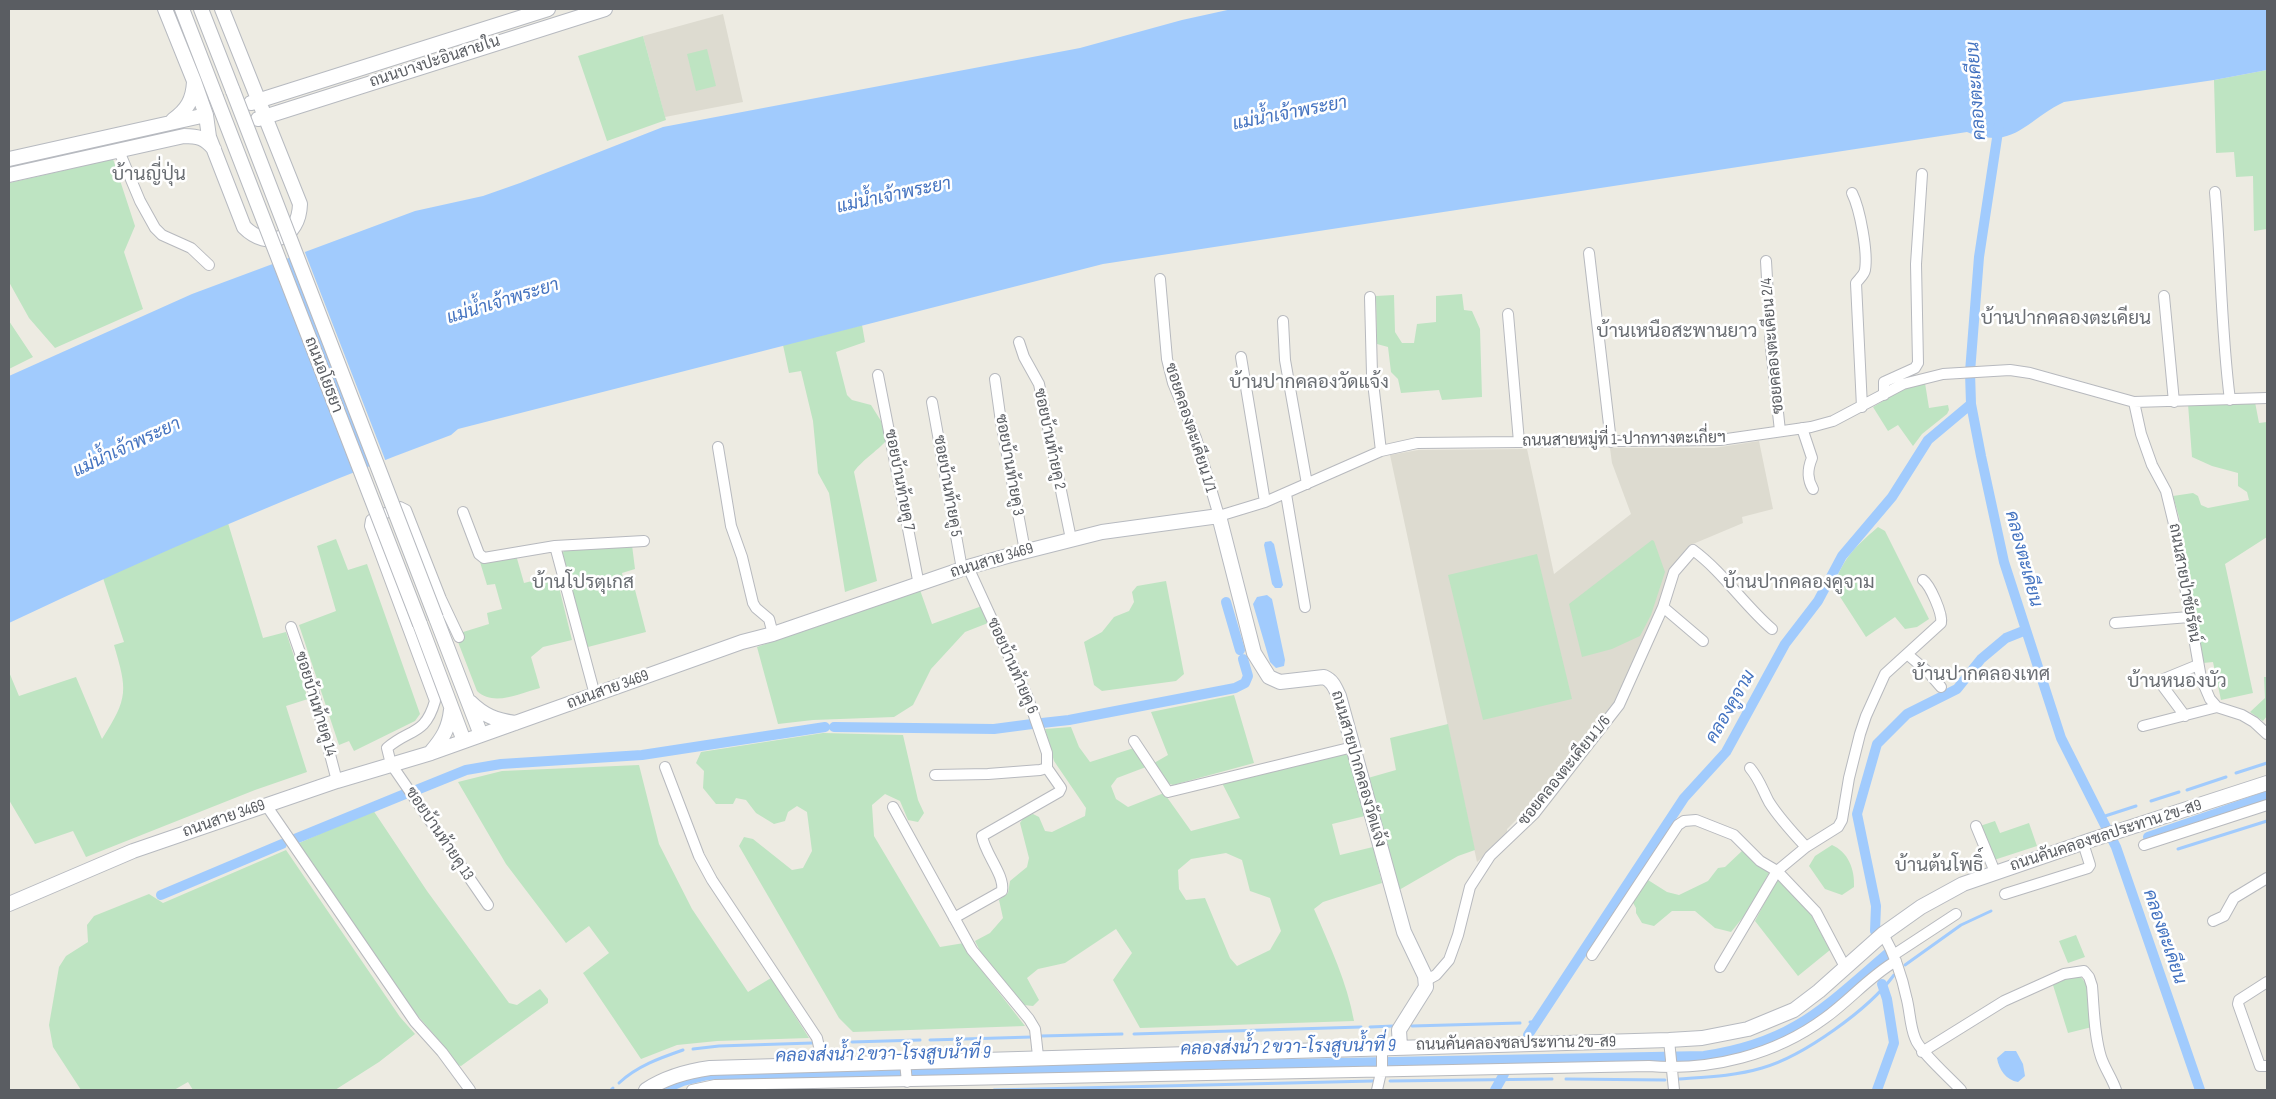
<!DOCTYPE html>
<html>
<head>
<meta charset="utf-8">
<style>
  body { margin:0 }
  #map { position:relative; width:2276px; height:1099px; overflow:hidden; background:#edebe2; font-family:"Sofia Sans Condensed",sans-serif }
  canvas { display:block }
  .frame { position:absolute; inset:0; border:10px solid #5a5d62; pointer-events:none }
</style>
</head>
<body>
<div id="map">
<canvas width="2276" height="1099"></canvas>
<div class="frame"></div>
</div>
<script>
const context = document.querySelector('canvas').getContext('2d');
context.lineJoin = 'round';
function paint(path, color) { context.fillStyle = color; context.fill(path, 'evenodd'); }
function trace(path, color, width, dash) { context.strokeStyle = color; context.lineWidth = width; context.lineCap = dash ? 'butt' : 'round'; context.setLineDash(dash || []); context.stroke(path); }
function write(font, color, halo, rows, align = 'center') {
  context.font = font + ' "Sofia Sans Condensed",Sarabun,sans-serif'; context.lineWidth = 5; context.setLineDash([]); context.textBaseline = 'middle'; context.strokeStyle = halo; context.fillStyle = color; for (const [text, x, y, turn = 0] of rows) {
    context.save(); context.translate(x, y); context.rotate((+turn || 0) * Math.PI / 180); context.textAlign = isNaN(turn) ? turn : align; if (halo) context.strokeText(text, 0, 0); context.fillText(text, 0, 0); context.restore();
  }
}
paint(new Path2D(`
  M723 14 743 102 665 117 643 36Z
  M1759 441 1773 509 1742 517 1743 523 1693 544 1670 573 1655 617 1615 702 1531 812 1522 814 1507 829V835L1477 862 1390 455 1418 450 1527 449 1554 574 1631 514 1612 463 1610 448H1714Z`), '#dddbd0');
paint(new Path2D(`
  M643 36 666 120 607 141 578 56Z
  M707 49 716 86 696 91 687 54Z
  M2267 70V229L2254 231 2253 176 2236 177 2234 152 2216 153 2214 80Z
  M113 159 135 226 124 252 143 309 55 348 29 318 9 282V183Z
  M1462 294 1464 310 1472 311 1480 329 1482 397 1442 400 1439 390 1401 393 1398 379 1391 372 1388 347 1377 344 1376 296 1394 295 1395 332 1402 343H1414L1417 324 1436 322V296Z
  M9 321 33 357 9 369Z
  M862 325 865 342 836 352 847 395 852 400 871 405 881 421 886 441C878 450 859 463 854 472L877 581 845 592 829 493 818 473 813 421 801 371 789 373 783 345Z
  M1925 383 1929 408 1948 405 1949 410 1947 414 1922 434 1913 446 1898 425 1888 431 1873 407 1905 388Z
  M2255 402 2259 423 2267 422V537L2225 564 2253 693 2221 700 2213 662 2203 663 2179 517 2173 496 2193 493 2198 496 2201 505 2208 508 2249 500 2247 492 2238 486V473L2212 466 2192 457 2188 404Z
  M228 523 263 638 286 632 308 699 286 706 307 772 255 790 86 857 73 831 35 844 9 800V672L19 696 76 677 102 739C129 697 127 690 114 645L124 642 103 578Z
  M1878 527 1885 531 1929 619 1917 627 1905 629 1895 617 1866 637 1833 586C1846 555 1853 549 1878 527Z
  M336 539 348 570 367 564 420 714 415 721 354 751 349 741 339 745 299 625 336 611 317 546Z
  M1652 540 1654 541 1665 572 1651 615 1640 636 1612 649 1582 657 1569 604Z
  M632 545 635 569 622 573 625 588 634 586 646 632 584 648 561 560 562 553 568 548Z
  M1537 554 1572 699 1483 720 1448 575Z
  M516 555 524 583 556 575 572 640 543 647 531 657 540 688C520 693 494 707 477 691L458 642 463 639 460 633 489 624 487 613 502 609 495 584 487 585 480 562Z
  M1166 581 1184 674 1176 681 1102 691 1094 685 1084 642 1102 632 1114 617 1129 611 1134 602 1132 592 1137 586Z
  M920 590 932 624 982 606 988 623 965 632 931 669 913 705 894 717 813 720 778 724 757 647Z
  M2264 677H2267V716L2263 721 2250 712 2265 698Z
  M1234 695 1254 763 1173 785 1167 783 1154 763 1168 755 1151 712Z
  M1448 724 1475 850 1458 856 1399 890 1368 778 1396 770 1390 738Z
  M1071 727 1079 747 1090 762 1134 748 1146 767 1117 778 1111 786 1116 799 1128 807 1164 793 1191 831 1240 818 1222 783 1344 753 1348 756 1365 816 1332 824 1340 855 1373 847 1382 883 1323 902 1314 909C1330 946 1347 982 1354 1021L1140 1028 1113 980 1132 953 1116 929 1065 963 1038 969 1027 978 1039 1000 1033 1006 1024 1005 982 955 975 941 990 933 1003 918 999 900 1008 893 1010 881 1027 867 1029 858 1020 823 1024 817 1033 814 1039 817 1045 831 1052 832 1085 816 1086 808 1054 761 1045 729ZM1226 853 1242 860 1250 891 1270 898 1281 931 1270 950 1237 966 1230 958 1205 898 1186 900 1179 889 1178 870 1191 859Z
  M823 733 903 735 918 800 924 813 918 822 908 820 900 801 885 794 872 805 874 836 940 947 964 943 969 954 1025 1026 853 1032 839 1018 739 846 744 837 753 839 792 870 803 868 812 851 807 812 797 806 788 812 785 821 774 824 756 813 746 800 736 798 733 804H716L703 788 704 771 696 763 701 752Z
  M639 765 659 844 692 909 748 992 771 978 809 1038 717 1041 677 1045 641 1059 583 973 609 953 589 926 566 943 506 864 458 782 502 771Z
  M373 810 427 891 509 1003 517 1005 540 989 548 999V1003L461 1066 457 1065 444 1046 411 1008 297 844Z
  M1995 821 2000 833 2029 823 2037 846 1994 860 1980 826Z
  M1832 845C1848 852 1855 869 1854 887L1842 895 1825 889 1809 866 1815 856Z
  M286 850 400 1017 415 1034 379 1062 335 1090H193L188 1082 174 1090H81L53 1047 49 1025 59 967 66 956 88 942 87 925 94 916 149 894 163 903Z
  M1743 850 1769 873 1749 910 1731 932 1715 928 1695 911H1672L1654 926 1642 923 1636 913V908L1632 901 1648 880 1667 892 1679 895 1708 881 1718 868 1725 867Z
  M1777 879 1810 913 1830 950 1798 976 1755 921Z
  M2076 935 2085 957 2068 963 2059 941Z
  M2074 975 2080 976 2088 986 2092 1027 2068 1033 2052 982Z`), '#bee4c2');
paint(new Path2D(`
  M1232 9H2267V70L2214 80 2064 102C2026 120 2014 151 1967 132L1103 264 458 429 451 435C301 491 154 554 9 623V376L192 294 415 211 483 196 520 183 663 127 1080 48 1182 20Z
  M1271 541 1274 544 1283 585 1281 588H1275L1272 584 1264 545 1265 542Z
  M1267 595 1272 599 1285 660 1284 666 1276 668 1270 662 1253 604 1257 597Z
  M2005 1051H2016L2023 1064 2025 1076 2018 1082C2006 1080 1999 1070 1997 1058Z`), '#a1cbfd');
paint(new Path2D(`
  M304 250 386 462 373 468 290 255Z`), '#edebe2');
trace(new Path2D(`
  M2236 773 2267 763
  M2187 790 2226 777
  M2151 801 2179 792
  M2102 817 2136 806
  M2178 849 2267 821
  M1905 965 1961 925 1991 911
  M1530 1022H1536
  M1412 1026 1520 1023
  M1370 1027 1394 1026
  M1134 1034 1361 1027
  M1041 1036 1122 1034
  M930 1040 1032 1037
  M852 1042 920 1040
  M693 1049 719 1046 812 1043
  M1566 1079 1665 1080
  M1679 1079C1707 1077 1735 1076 1762 1068 1804 1056 1869 1009 1894 975
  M1390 1081 1552 1079
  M619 1083C637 1066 660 1058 683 1050
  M611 1090 613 1088
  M994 1090 1373 1081`), '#a1cbfd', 3);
trace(new Path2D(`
  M1999 125 1979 257 1970 372 1971 404 1981 456 2004 562 2061 738 2116 847 2200 1090
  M1226 602 1240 650
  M1042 723 1069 720 1235 688 1245 683 1248 676 1243 659
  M834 727 994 729 1032 724
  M414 791 466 770 501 764 642 755 825 727
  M2148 837 2267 796
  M295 839 405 794
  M161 895 282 844
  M1875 931 1876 906 1857 814 1877 744 1907 714 1957 689 1981 659 2006 638 2026 630
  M1528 1035 1684 798 1726 752 1785 644 1818 601 1842 556 1892 497 1928 440 1971 404
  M662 1090 683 1081 708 1075 1704 1056C1792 1043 1823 1009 1887 954
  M1495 1090 1504 1074
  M1877 1090 1894 1043 1887 999 1882 984`), '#a1cbfd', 10);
const street = new Path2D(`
  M119 151 140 201 155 228 162 235 191 248 209 265
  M2215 192C2221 261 2221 331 2230 400
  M1852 193C1860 209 1868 252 1865 270 1864 275 1859 279 1856 283L1862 407
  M1589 253 1611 442
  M1766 261 1771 348 1780 431
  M1160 279 1167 359 1173 383 1196 438 1219 516 1265 502 1381 451 1417 443 1720 440 1811 427 1833 421 1903 384 1943 374 2010 370 2030 373 2134 402 2267 398
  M2164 296 2174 402
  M1370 297 1372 374 1381 451
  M1508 314 1519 442
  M1283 321 1285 360 1307 484
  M1019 342 1024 357 1039 384 1071 539
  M1241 357 1265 502
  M878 375 919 585
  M995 379 1001 422 1025 551
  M1884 395V382L1915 368 1918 363 1916 264 1922 174
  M932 402 962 569
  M2134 402 2141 434 2152 465 2166 491 2174 524 2201 678 2210 699 2217 707 2242 715 2254 722 2267 734
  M1802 428 1812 458C1807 470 1807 479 1813 489
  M718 447 731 526 742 557 753 603 756 608 769 619 773 634
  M1286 494 1305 607
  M463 512 479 554 484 558 555 546 644 541
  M555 546 595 695
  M968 567 1028 698 1047 753V768
  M1663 607 1703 641
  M2115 623 2189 617
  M291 627 313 690 337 781
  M459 637 441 599 406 510 400 507 374 518 371 520 370 526 435 701C425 736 410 728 387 748L391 764 488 905
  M1907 654 1928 672 1941 687
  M2185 716 2159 681 2198 665
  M2143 726 2217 707
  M1134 741 1168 792 1353 747
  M665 767 699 856 712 880 817 1038 823 1064
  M1750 768C1760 780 1762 789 1769 802 1779 818 1793 833 1806 847
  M935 775 988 774 1040 770 1047 768
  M266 805 415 1022 442 1052 470 1090
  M893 807 972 950 1029 1019 1035 1029 1038 1056
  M1976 826 1995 872
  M2144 845 2267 805
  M2005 894 2088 868 2090 865 2083 843
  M954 918 1002 891C1005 875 985 854 982 836L1059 792 1061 788 1047 768
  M2213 921 2224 916 2234 898 2267 878
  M1883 934C1895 955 1902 976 1907 1000 1910 1012 1910 1026 1915 1038 1919 1051 1950 1078 1961 1090
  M1895 954 1956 914
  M1592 955 1678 825 1684 821 1696 820 1734 835 1760 861 1777 871 1816 912 1845 967
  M1720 967 1777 871 1806 847 1838 827 1842 820 1849 778 1860 734 1866 716 1885 674 1941 623C1943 614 1930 585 1923 580
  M1425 981 1436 975 1449 960 1458 935 1470 887 1490 856 1534 814 1619 705 1663 607 1674 572 1693 550C1723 572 1744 605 1772 629
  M2267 982 2239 1000 2238 1004 2260 1066H2267
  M1669 1040 1674 1090
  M1922 1052 2004 1001 2064 974 2084 971 2089 977 2092 986C2094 1009 2094 1035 2101 1057 2105 1069 2112 1078 2116 1090
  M905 1062 907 1082
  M692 1090 715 1085 1649 1066C1711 1071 1775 1055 1825 1018 1850 1000 1870 976 1896 961
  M1377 1090 1382 1068V1048`);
const secondary = new Path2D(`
  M165 9 194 81 206 115 209 137 244 227C268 251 299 239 300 204L222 9
  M182 9 216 97
  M201 9 233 91
  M251 103 548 9
  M258 119 605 9
  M173 120C187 110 193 100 194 82
  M9 159 206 115
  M9 175 184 136C198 136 205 138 214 149
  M436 618 481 735
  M420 624 464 741
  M470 702C484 716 496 720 515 723
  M431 752C443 738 449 728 451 710
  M9 904 133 851 337 781 431 753 742 642 773 634 968 567 1011 555 1102 532 1219 516 1254 653 1269 677 1280 682 1324 677C1333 681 1335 688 1339 696L1404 932 1425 976 1426 987 1399 1030 1400 1047
  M646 1090C666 1077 688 1071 710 1068 1030 1057 1350 1048 1669 1040L1702 1038 1748 1029 1794 1010 1819 991 1883 934 1921 907 1963 884 2091 840 2267 783`);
trace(street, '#b7b9be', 12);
trace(secondary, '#b7bac0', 16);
trace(street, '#fff', 10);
trace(secondary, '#fff', 14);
const secondaryBridge = new Path2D(`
  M233 91 436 618
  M216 97 420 624`);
trace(secondaryBridge, '#b7bac0', 16, []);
trace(secondaryBridge, '#fff', 14);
write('16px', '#5a5d62', '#fff', [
  ["ถนนบางปะอินสายใน",435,62,-18],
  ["ซอยคลองตะเคียน 2/4",1773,346,-95],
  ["ถนนอโยธยา",323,375,69],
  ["ซอยคลองตะเคียน 1/1",1190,428,72],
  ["ซอยบ้านท้ายคู 2",1049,439,78],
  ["ถนนสายหมู่ที่ 1-ปากทางตะเกี่ยฯ",1624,440,-1],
  ["ซอยบ้านท้ายคู 3",1009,465,80],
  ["ซอยบ้านท้ายคู 7",899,480,79],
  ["ซอยบ้านท้ายคู 5",947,486,80],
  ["ถนนสาย 3469",992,561,-17],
  ["ถนนสายป่าชัยรัตน์",2184,583,80],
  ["ซอยบ้านท้ายคู 6",1012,666,66],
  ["ถนนสาย 3469",608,690,-20],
  ["ซอยบ้านท้ายคู 14",315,704,73],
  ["ถนนสายปากคลองวัดแจ้ง",1358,769,74],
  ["ซอยคลองตะเคียน 1/6",1565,771,-51],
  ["ถนนสาย 3469",224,819,-19],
  ["ซอยบ้านท้ายคู 13",439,834,56],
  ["ถนนคันคลองชลประทาน 2ข-ส9",2106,836,-18],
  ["ถนนคันคลองชลประทาน 2ข-ส9",1516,1044,-1]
]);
write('italic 18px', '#4473c0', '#fff', [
  ["คลองตะเคียน",1977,91,-94],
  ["แม่น้ำเจ้าพระยา",1290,114,-11],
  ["แม่น้ำเจ้าพระยา",894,196,-12],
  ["แม่น้ำเจ้าพระยา",503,302,-17],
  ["แม่น้ำเจ้าพระยา",127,448,-25],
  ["คลองตะเคียน",2023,559,75],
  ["คลองคูจาม",1731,707,-60],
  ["คลองตะเคียน",2164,937,71],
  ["คลองส่งน้ำ 2 ขวา-โรงสูบน้ำที่ 9",1288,1048,-1],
  ["คลองส่งน้ำ 2 ขวา-โรงสูบน้ำที่ 9",883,1055,-1]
]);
write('19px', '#6b6f74', '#fff', [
  ["บ้านญี่ปุ่น",149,175],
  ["บ้านปากคลองตะเคียน",2066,319],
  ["บ้านเหนือสะพานยาว",1677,332],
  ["บ้านปากคลองวัดแจ้ง",1309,383],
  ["บ้านโปรตุเกส",583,583],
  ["บ้านปากคลองคูจาม",1799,583],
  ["บ้านปากคลองเทศ",1981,675],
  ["บ้านหนองบัว",2177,682],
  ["บ้านต้นโพธิ์",1939,866]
]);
</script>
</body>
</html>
